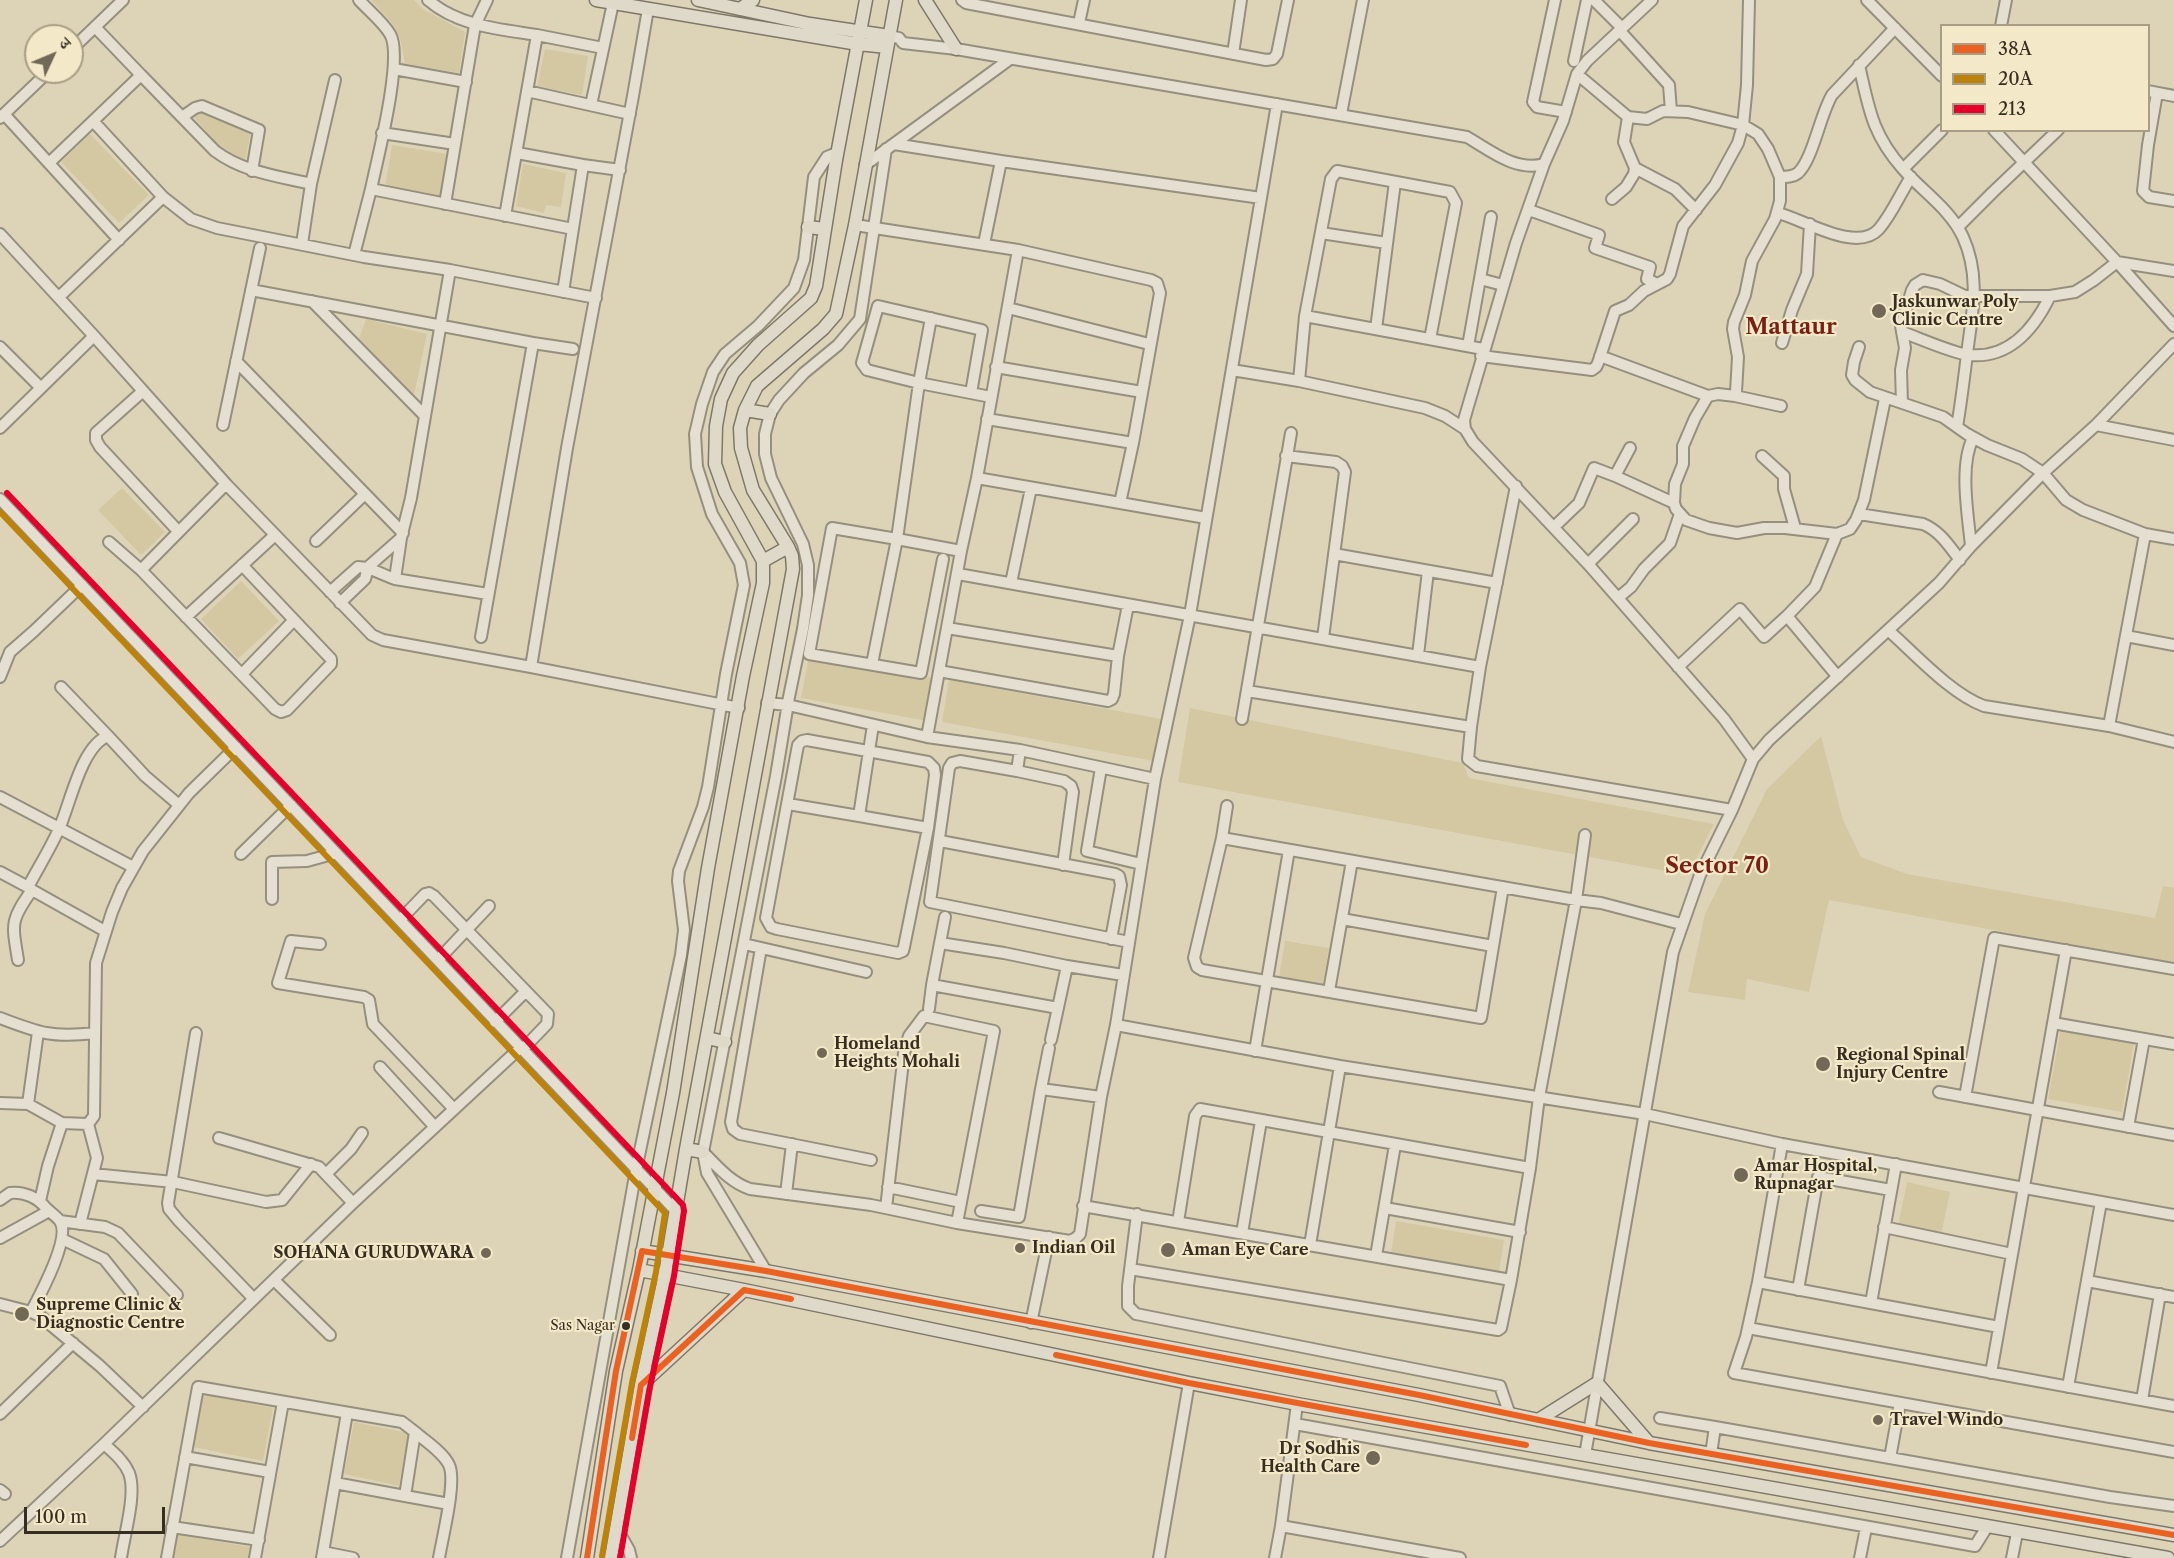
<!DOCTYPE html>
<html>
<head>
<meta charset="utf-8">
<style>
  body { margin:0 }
  #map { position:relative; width:2174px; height:1558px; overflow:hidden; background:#ddd4b8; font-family:"Libre Caslon Text","Noto Serif Devanagari",serif }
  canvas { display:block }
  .legend { position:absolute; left:1940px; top:24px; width:210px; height:108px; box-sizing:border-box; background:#f3e8c7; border:2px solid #a89e85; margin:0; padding:8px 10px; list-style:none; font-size:18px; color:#372e22 }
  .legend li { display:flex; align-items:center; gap:12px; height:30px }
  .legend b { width:30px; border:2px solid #a89e85 }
  .north { position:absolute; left:24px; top:24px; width:60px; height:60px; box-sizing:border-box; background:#f3e8c7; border:2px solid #a89e85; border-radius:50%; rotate:46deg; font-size:16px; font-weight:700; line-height:24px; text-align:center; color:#372e22 }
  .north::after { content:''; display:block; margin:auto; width:21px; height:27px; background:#716856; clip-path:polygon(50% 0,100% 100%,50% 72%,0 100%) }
  .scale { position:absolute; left:24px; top:1507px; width:141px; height:27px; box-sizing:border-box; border:3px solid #372e22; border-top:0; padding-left:8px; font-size:18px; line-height:21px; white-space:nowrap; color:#372e22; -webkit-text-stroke:4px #f3e8c7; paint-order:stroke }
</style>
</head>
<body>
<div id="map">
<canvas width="2174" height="1558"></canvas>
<ul class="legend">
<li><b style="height:8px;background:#e96222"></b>38A</li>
<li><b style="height:8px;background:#bd820a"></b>20A</li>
<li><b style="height:8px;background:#e4002b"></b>213</li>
</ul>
<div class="north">उ</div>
<div class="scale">100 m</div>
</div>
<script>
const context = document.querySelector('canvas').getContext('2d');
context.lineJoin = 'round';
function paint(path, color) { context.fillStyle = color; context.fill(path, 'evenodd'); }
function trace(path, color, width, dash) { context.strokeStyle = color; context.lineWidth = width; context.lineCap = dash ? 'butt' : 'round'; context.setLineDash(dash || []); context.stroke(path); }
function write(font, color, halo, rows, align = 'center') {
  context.font = font + ' "Libre Caslon Text",serif'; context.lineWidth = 4.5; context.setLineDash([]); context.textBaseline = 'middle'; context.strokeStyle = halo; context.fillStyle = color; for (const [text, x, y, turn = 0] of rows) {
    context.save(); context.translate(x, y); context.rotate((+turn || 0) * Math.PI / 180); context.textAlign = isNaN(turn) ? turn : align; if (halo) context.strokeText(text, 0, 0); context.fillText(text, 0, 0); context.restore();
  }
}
paint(new Path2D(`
  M371 0H414L423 9 465 32 459 73 405 64C400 28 395 26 371 0Z
  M545 49 588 56 582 95 537 86Z
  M199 110 251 130 245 162 224 152 191 114Z
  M90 134 149 195 119 223 61 162Z
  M392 145 448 154 440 197 385 187Z
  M523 164 566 173 561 207 546 205 544 213 516 206Z
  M366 319 427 334 414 395 358 341Z
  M122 488 165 532 141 555 98 510Z
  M241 581 279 621 238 659 201 619Z
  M809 656 935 678 928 721 801 698Z
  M949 680 1167 720 1159 762 942 722Z
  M1190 708 1463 763 1469 778 1714 824 1688 875 1178 782Z
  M1821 736 1843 820 1861 857 1907 874 2155 918 2163 886 2174 888V963L1829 900 1809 992 1747 979 1745 1000 1688 992 1705 914 1767 789Z
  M1285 941 1329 948 1323 984 1279 977Z
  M2061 1028 2134 1042 2122 1112 2048 1099Z
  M1907 1182 1950 1192 1941 1235 1898 1226Z
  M1396 1221 1504 1240 1499 1272 1391 1253Z
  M203 1394 273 1408 263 1461 193 1447Z
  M354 1422 409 1433 399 1486 344 1474Z
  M175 1534 250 1547 248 1558H171Z`), '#d4c8a3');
const minor = new Path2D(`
  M359 0C369 11 383 22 390 34 404 57 377 160 371 189L573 229
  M428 0C458 26 499 29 537 35L505 216
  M962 0 966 3 1266 60 1273 59 1277 54 1288 0
  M1555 0 1533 102 1537 107 1566 112
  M1594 0 1622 28
  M1867 0 1942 76
  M1079 23 1084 0
  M2001 26 2006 0
  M1620 31 1669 85 1671 111
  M537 35 603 48
  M889 36 899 38 903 43 956 49 1467 137C1491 151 1516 172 1544 164
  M72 49 123 0
  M1233 54 1241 0
  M1574 61 1587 0
  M1859 65C1869 109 1872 134 1903 169 1923 192 1950 209 1963 237 1981 277 1972 313 1967 354 1964 379 1961 403 1957 427
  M394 69 466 82
  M1577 74 1628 117 1647 119 1663 111 1688 112 1743 125 1758 134 1768 149 1780 177V201L1775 219 1752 261 1745 295 1734 322 1733 329 1738 357 1736 392 1735 396 1718 394 1708 396 1695 418 1683 446V464L1675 484 1674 503 1676 509 1686 520 1709 528 1737 533 1764 528H1785L1837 534 1850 529 1856 520 1864 500 1885 399
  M141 75 215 151C243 172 277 176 311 184
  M527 91 630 114
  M2148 91 2174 96
  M2157 93 2148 145 2143 191 2149 197 2174 201
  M591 105 613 3
  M4 114 119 240
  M1341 114 1363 0
  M182 117 195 108 202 106 259 130 252 171
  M0 118 48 72
  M93 121 141 75 95 27
  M1994 130 2117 262 2174 271
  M382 133 455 144
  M894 144 1001 161 984 244
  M517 153 583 165
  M1001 161 1261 198
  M49 163 93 121 163 197
  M865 165 1010 59
  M1635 168 1675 189 1696 210
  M1903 169 1942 130
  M1780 177C1786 177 1793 177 1798 173 1813 159 1820 115 1832 95L1895 28
  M1612 199 1626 187 1634 174 1635 168 1624 142 1628 117
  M445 204 475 25 487 0
  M1529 210 1599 235 1595 248 1650 267 1647 279 1657 284
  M1778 213C1803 219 1857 254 1879 229 1892 214 1900 194 1911 177
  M855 225 1018 250 1151 280 1157 283 1160 293 1133 443 1120 503
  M1958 227 1993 192 2058 130
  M1321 233 1387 243
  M0 234 94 336 226 484 372 635 383 640 531 667 739 708
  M302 244 311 184 335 80
  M354 255 371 189
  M1480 279 1503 285
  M251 290 533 343 481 637
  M563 292 583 165 620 170
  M59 297 163 197 191 219 217 228 364 257 450 270 596 298
  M312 301 425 416
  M1008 308 1149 344
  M1305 316 1483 349
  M931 318 919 383 991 397
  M1376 329 1395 182
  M1902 332C1919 338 1952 353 1969 355 2009 359 2034 329 2050 296
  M533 343 573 349
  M1782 343 1792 310 1807 274 1810 224
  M1468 346 1491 217
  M0 347 40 387
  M1859 347 1854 362 1852 375 1855 380 1870 392 1943 417 1967 434 1987 445 2022 459 2043 473 2066 500 2083 510 2145 534 2174 539
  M1481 356 1592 370 1596 367 1598 363 1615 311 1629 305 1644 291 1667 279 1670 274 1683 226 1715 185 1738 143 1743 125 1747 85 1749 0
  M1600 356 1708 396
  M236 361 403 533
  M996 367 1142 392
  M1232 370 1299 381 1425 408 1445 416 1465 429
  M1299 381 1305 316 1331 179 1337 171 1450 192 1456 203 1430 339
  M143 391 96 433V440L100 447 178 531
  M1735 396 1781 406
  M1902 403 1901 370 1905 348 1901 326 1912 290 1915 285 1923 280 1940 284 1965 296H2050L2075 292 2094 280 2117 262 2174 326
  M987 419 1133 443
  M223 425 260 248
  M2096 425 2174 440
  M0 428 94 336
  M1286 456 1336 462 1342 466 1345 472 1323 638
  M1762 456 1784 476V489L1795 528
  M1615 476 1674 503
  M977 478 1206 518
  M226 484 141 570 275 709 281 712 287 710 331 664V659L242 565
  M1516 486 1480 667 1471 727 1468 759 1477 766 1732 810
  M0 499 675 1210
  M1859 514 1923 524C1940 531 1949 546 1960 560
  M1554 527 1579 503 1594 468 1615 476 1630 448
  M316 541 365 494
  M109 542 141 570
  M1971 546C1968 515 1959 466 1973 438
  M961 551 897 539 919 383 867 370 862 363 878 306 982 330 971 393
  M1334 554 1497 583
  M1588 564 1633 519
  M958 574 1480 667
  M395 579 401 538
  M1011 583 1031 488
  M330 592 358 567C372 567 382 575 395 579L488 594
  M1618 598 1631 587 1644 569 1670 543 1680 514
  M340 603 365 579 368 567 401 538 411 498 450 270
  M1787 616 1815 587 1837 534
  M186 617 275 535
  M947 628 1118 656
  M1888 630C1915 654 1951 694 1984 706L2109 726 2174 742
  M2126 636 2174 645
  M1418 655 1428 571
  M872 664 897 539 832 528 809 654 921 673 943 559
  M531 667 567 448 633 96 648 9
  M1678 667 1740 609 1764 637 1787 616 1838 677
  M939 671 1108 701 1112 699 1114 694 1118 656 1128 605
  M242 674 294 620
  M0 677 10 652 34 631 82 585
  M61 687 108 736
  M1247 691 1471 727
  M767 703 788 705 927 737 1020 750 1155 779
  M1242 719 1291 433
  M2109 726 2145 534
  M927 737 961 551 977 478 1018 250
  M807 740 928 762 934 768 935 775 928 828 904 947 903 951 898 953 777 929 771 927 766 918 798 745 802 741Z
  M1020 750 1017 771 960 761 952 763 949 768 930 902 1129 942
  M1753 759 1769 740 1939 583 1971 546 2043 473 2096 425 2174 344
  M1101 768 1087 851 1141 864
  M1017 771 1064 781 1071 786 1073 792 1063 865
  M0 797 133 867
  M788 804 859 816 873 725
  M1227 806 1222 838 1194 958 1197 967 1202 970 1481 1018 1503 887
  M859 816 928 828
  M1222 838 1576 900 1601 903 1681 924
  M940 841 1115 874 1119 876 1121 885 1111 939
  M241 854 291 805
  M0 872 28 887
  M32 890 105 931
  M272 899V862L307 861 336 853
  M1342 919 1493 946
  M400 920 425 894 429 893 434 896 548 1014 547 1024 522 1050
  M940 943 945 917
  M320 944 291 941 278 983 364 997 369 1000 373 1024 454 1109
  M744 944 866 972
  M761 948 731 1122 733 1129 740 1134 871 1160
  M439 959 489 906
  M18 960C12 923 10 921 32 890L28 887C38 868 50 849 59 829 70 805 81 746 108 736L145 776 179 805
  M1329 991 1352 861
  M1058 1008 932 985 940 943 1004 953 1067 966
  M929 1009 932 985
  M0 1018C39 1033 52 1038 95 1033
  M495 1022 526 991
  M2053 1023 2174 1044
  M1116 1025 1340 1066 1645 1114 1782 1144 2174 1215
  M38 1032 28 1104 62 1123
  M196 1033 168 1203 169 1209 179 1221 254 1299
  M1051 1040 1067 966 1123 975
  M1255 1051 1289 850
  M380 1067 435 1127
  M1041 1089 1049 1048
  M1939 1092 2174 1135
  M1965 1097 1994 938 2174 969
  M0 1103 28 1104
  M2128 1127 2144 1039
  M219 1138 319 1167 353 1203
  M1782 1144 1758 1282 1746 1337 1734 1373 2174 1452
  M703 1152C718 1167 730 1182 750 1189L871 1205 957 1223 1070 1241 1076 1238 1080 1234 1101 1097 1116 1025 1155 779 1190 615 1277 104
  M93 1174 173 1182 266 1202 282 1200 311 1164
  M326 1174 351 1149 362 1133
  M888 1187 961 1202
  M786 1194 792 1144
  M0 1200 10 1193C24 1191 38 1198 46 1208 50 1212 57 1217 60 1221 71 1238 40 1295 31 1312
  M40 1201 48 1166 62 1123 88 1124 94 1116 96 963 112 912 122 888 143 851 189 793 236 747
  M1083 1206 1511 1280
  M886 1208 904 1053 909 1036 924 1016 994 1031 957 1223
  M1385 1208 1520 1232
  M981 1211 1019 1217 1041 1089 1101 1097
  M1137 1214 1128 1286V1306L1136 1314 1500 1386 1510 1415
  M60 1221 105 1227 118 1233 177 1295
  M1178 1222 1195 1116 1200 1109 1530 1168
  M80 1224 97 1158 88 1124
  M1884 1227 2012 1254
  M1242 1233 1261 1121
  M0 1238 49 1211
  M62 1239 104 1259 132 1294
  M1310 1245 1340 1066
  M1376 1256 1395 1145
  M1130 1269 1486 1328 1498 1330 1501 1328 1511 1280 1530 1168 1539 1097 1576 900 1585 835
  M766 1271 707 1173 703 1152 776 776 789 697 803 629 808 595V565L803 544 771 478 765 454V434L770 414 779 400 804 373 838 345 860 319 886 149
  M274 1280 330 1335
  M2087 1281 2174 1297
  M1758 1282 1999 1327
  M1798 1290 1818 1177 1891 1190
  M1871 1303 1896 1164
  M0 1304 31 1312 40 1316 100 1366 143 1407
  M1031 1323 1049 1237
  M1748 1328 2174 1406
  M1991 1373 2066 950
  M2068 1387 2101 1202
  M2142 1400 2160 1294
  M0 1414 73 1343
  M1660 1418 1715 1427
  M1295 1424 1975 1546 1987 1527
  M415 1432C425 1441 443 1452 449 1465 457 1481 442 1539 439 1558
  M104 1444C114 1453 124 1461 129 1473 137 1494 124 1535 121 1558
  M1711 1454 1715 1427 2110 1497 2174 1506
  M1585 1455 1673 952 1700 875 1732 810 1753 759 1724 719 1588 564 1473 442 1465 429 1464 420 1516 243 1544 164 1563 121 1577 74 1587 61 1652 0
  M185 1457 270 1472
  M1890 1458 1900 1403
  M335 1483 405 1496
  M0 1490 5 1494
  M1281 1526 1460 1558
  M172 1527 259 1540
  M616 1527 629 1550 631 1558
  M0 1541 104 1444 353 1203 520 1048
  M323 1552 353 1558
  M167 1558 198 1387 402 1422 415 1432 405 1496 449 1504
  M255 1558 283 1402
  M322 1558 347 1413
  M567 1558 636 1170 681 955 684 930 678 881 679 871 703 807 708 787 726 674 744 585 740 563 712 514 697 467 695 434 702 404 713 372 725 354 758 326 794 288 804 260 814 177 827 157 837 153
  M1159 1558 1189 1383
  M1275 1558 1281 1526 1297 1404
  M1860 1558 1866 1528
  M2012 1558 2017 1533`);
const major = new Path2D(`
  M596 0 858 44 887 47
  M698 0 810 24 889 36
  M925 0 956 49
  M740 9 753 0
  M808 227 825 229
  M745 410 770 414
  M763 561 788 547
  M707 1038 725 1042
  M686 1149 703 1152
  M642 1251 766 1271 1419 1395 1649 1443 2174 1535
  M639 1270 744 1290 1189 1383 1297 1404 2168 1558
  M641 1385 744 1290
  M1538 1420 1597 1383 1649 1443
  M587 1558 616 1371 639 1270 673 1093 708 868 743 676 763 583V561L725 492 715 464 716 426 721 399 733 373 758 345 811 298 816 286 836 160 866 0
  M611 1558 641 1385 665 1274 686 1149 793 569 792 556 788 547 753 490 741 448 740 428 745 410 757 386 823 329 836 314 855 225 896 0`);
trace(minor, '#958f7e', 14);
trace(major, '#7e7869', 15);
trace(minor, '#e4dfd1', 10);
trace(major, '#dfd9c9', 12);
trace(new Path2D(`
  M1056 1355 1189 1383 1526 1445
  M632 1438 641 1385 744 1290 791 1299
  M587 1558 616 1371 642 1251 766 1271 1419 1395 1649 1443 2174 1535`), '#e96222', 6);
trace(new Path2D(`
  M0 512 665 1213 656 1272 632 1383 602 1556`), '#bd820a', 6);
trace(new Path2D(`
  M7 493 683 1205 684 1211 674 1276 650 1387 620 1558`), '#e4002b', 6);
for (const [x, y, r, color] of [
  [1879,311,8,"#716856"],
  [822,1053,6,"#716856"],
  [1823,1064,8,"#716856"],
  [1741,1175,8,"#716856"],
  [1020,1248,6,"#716856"],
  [1168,1250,8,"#716856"],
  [486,1253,6,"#716856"],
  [22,1314,8,"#716856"],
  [626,1326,5,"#372e22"],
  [1878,1420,6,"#716856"],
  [1373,1458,8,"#716856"]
]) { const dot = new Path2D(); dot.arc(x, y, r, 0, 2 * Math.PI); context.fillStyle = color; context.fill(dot); trace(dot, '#f3e8c7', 2); }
write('14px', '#372e22', '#f3e8c7', [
  ["Sas Nagar",615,1326]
], 'right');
write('bold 16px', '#372e22', '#f3e8c7', [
  ["Jaskunwar Poly",1892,302],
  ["Clinic Centre",1892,320],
  ["Homeland",834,1044],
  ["Heights Mohali",834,1062],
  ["Regional Spinal",1836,1055],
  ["Injury Centre",1836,1073],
  ["Amar Hospital,",1754,1166],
  ["Rupnagar",1754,1184],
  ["Indian Oil",1032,1248],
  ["Aman Eye Care",1182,1250],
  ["SOHANA GURUDWARA",474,1253,"right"],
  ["Supreme Clinic &",36,1305],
  ["Diagnostic Centre",36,1323],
  ["Travel Windo",1890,1420],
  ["Dr Sodhis",1360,1449,"right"],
  ["Health Care",1360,1467,"right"]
], 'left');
write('bold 22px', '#7a1f14', '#f3e8c7', [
  ["Mattaur",1791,328],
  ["Sector 70",1717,867]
]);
</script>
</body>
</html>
